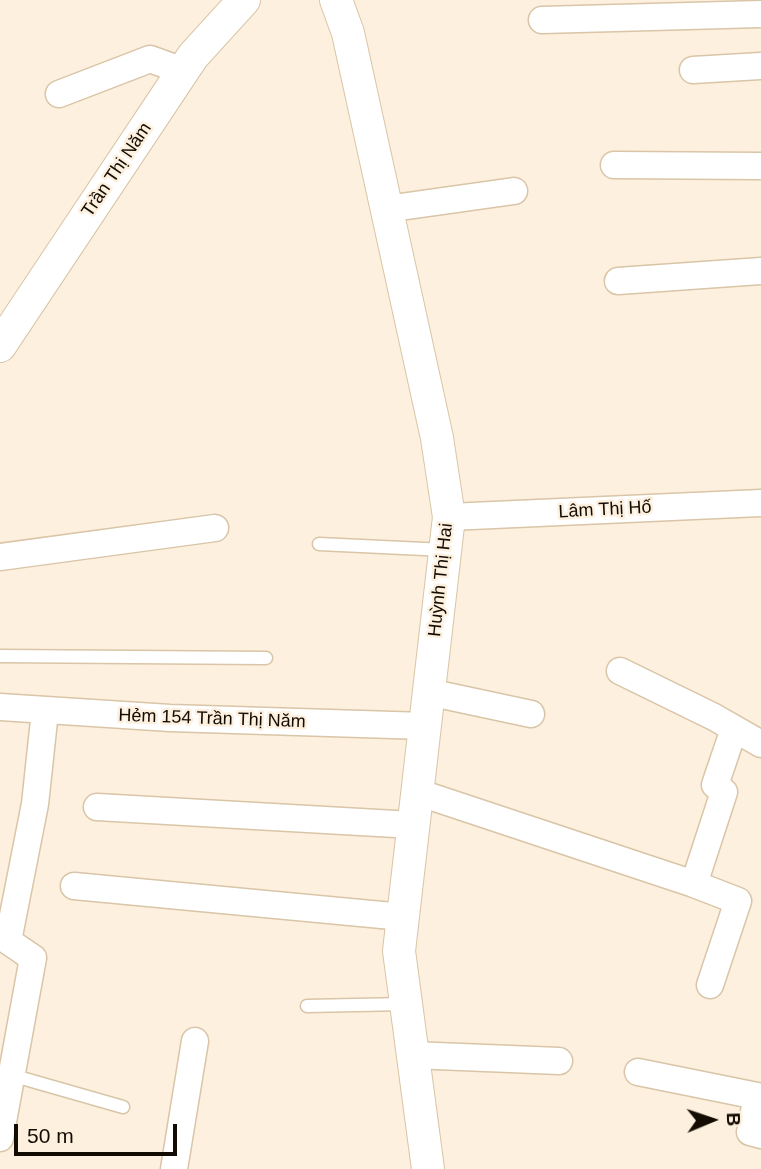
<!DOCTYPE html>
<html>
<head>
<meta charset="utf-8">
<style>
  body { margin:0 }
  #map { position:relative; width:761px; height:1169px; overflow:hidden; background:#fdf0de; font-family:Helvetica,sans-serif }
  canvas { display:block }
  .north { position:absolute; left:677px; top:1085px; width:70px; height:70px; -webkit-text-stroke:5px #fdf0de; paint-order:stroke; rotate:88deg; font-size:19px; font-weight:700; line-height:28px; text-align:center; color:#130c03 }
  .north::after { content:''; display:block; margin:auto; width:24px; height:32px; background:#130c03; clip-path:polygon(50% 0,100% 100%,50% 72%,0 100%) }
  .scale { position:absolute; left:14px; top:1124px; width:163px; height:32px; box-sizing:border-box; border:4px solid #130c03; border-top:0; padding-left:9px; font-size:21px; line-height:24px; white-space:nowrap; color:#130c03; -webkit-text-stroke:5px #fdf0de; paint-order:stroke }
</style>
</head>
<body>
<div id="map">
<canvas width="761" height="1169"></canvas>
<div class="north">B</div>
<div class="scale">50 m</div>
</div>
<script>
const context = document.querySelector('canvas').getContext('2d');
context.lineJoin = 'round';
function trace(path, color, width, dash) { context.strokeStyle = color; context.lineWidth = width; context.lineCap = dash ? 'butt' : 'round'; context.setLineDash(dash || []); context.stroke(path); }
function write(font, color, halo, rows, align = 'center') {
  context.font = font + ' Helvetica,sans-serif'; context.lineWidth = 5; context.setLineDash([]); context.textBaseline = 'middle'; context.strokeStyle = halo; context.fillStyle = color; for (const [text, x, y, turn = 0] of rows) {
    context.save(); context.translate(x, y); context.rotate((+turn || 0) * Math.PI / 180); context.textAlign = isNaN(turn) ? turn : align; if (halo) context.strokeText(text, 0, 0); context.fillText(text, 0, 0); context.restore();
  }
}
const service = new Path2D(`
  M319 544 445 550
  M0 656 266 658
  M307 1006 405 1004
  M11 1075 123 1107`);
const minor = new Path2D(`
  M542 20 761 14
  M693 70 761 66
  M59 94 150 59 183 71
  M614 165 761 166
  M386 209 514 191
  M618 281 761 271
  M449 517 761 503
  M0 557 215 528
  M620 671 714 717 761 744
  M428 692 531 714
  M0 707 170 718 425 726
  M417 792 694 884 724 792 715 785 734 729
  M97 807 413 825
  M694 884 738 901 710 985
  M74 886 403 917
  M412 1055 559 1061
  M638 1072 757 1096 750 1132 761 1135
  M0 1138 33 958 8 941 35 804 45 711
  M174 1169 195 1041`);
const tertiary = new Path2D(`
  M336 0 348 33 437 438 449 517 399 951 428 1169
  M0 346 193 56 244 0`);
trace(service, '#d9c5a7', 15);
trace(minor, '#d9c5a7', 29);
trace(tertiary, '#d9c5a7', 34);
trace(service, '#fff', 12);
trace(minor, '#fff', 26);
trace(tertiary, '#fff', 32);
write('18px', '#130c03', '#fdf0de', [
  ["Trần Thị Năm",117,170,-56],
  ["Lâm Thị Hố",605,510,-3],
  ["Huỳnh Thị Hai",441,580,-84],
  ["Hẻm 154 Trần Thị Năm",212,719,2]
]);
</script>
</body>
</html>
